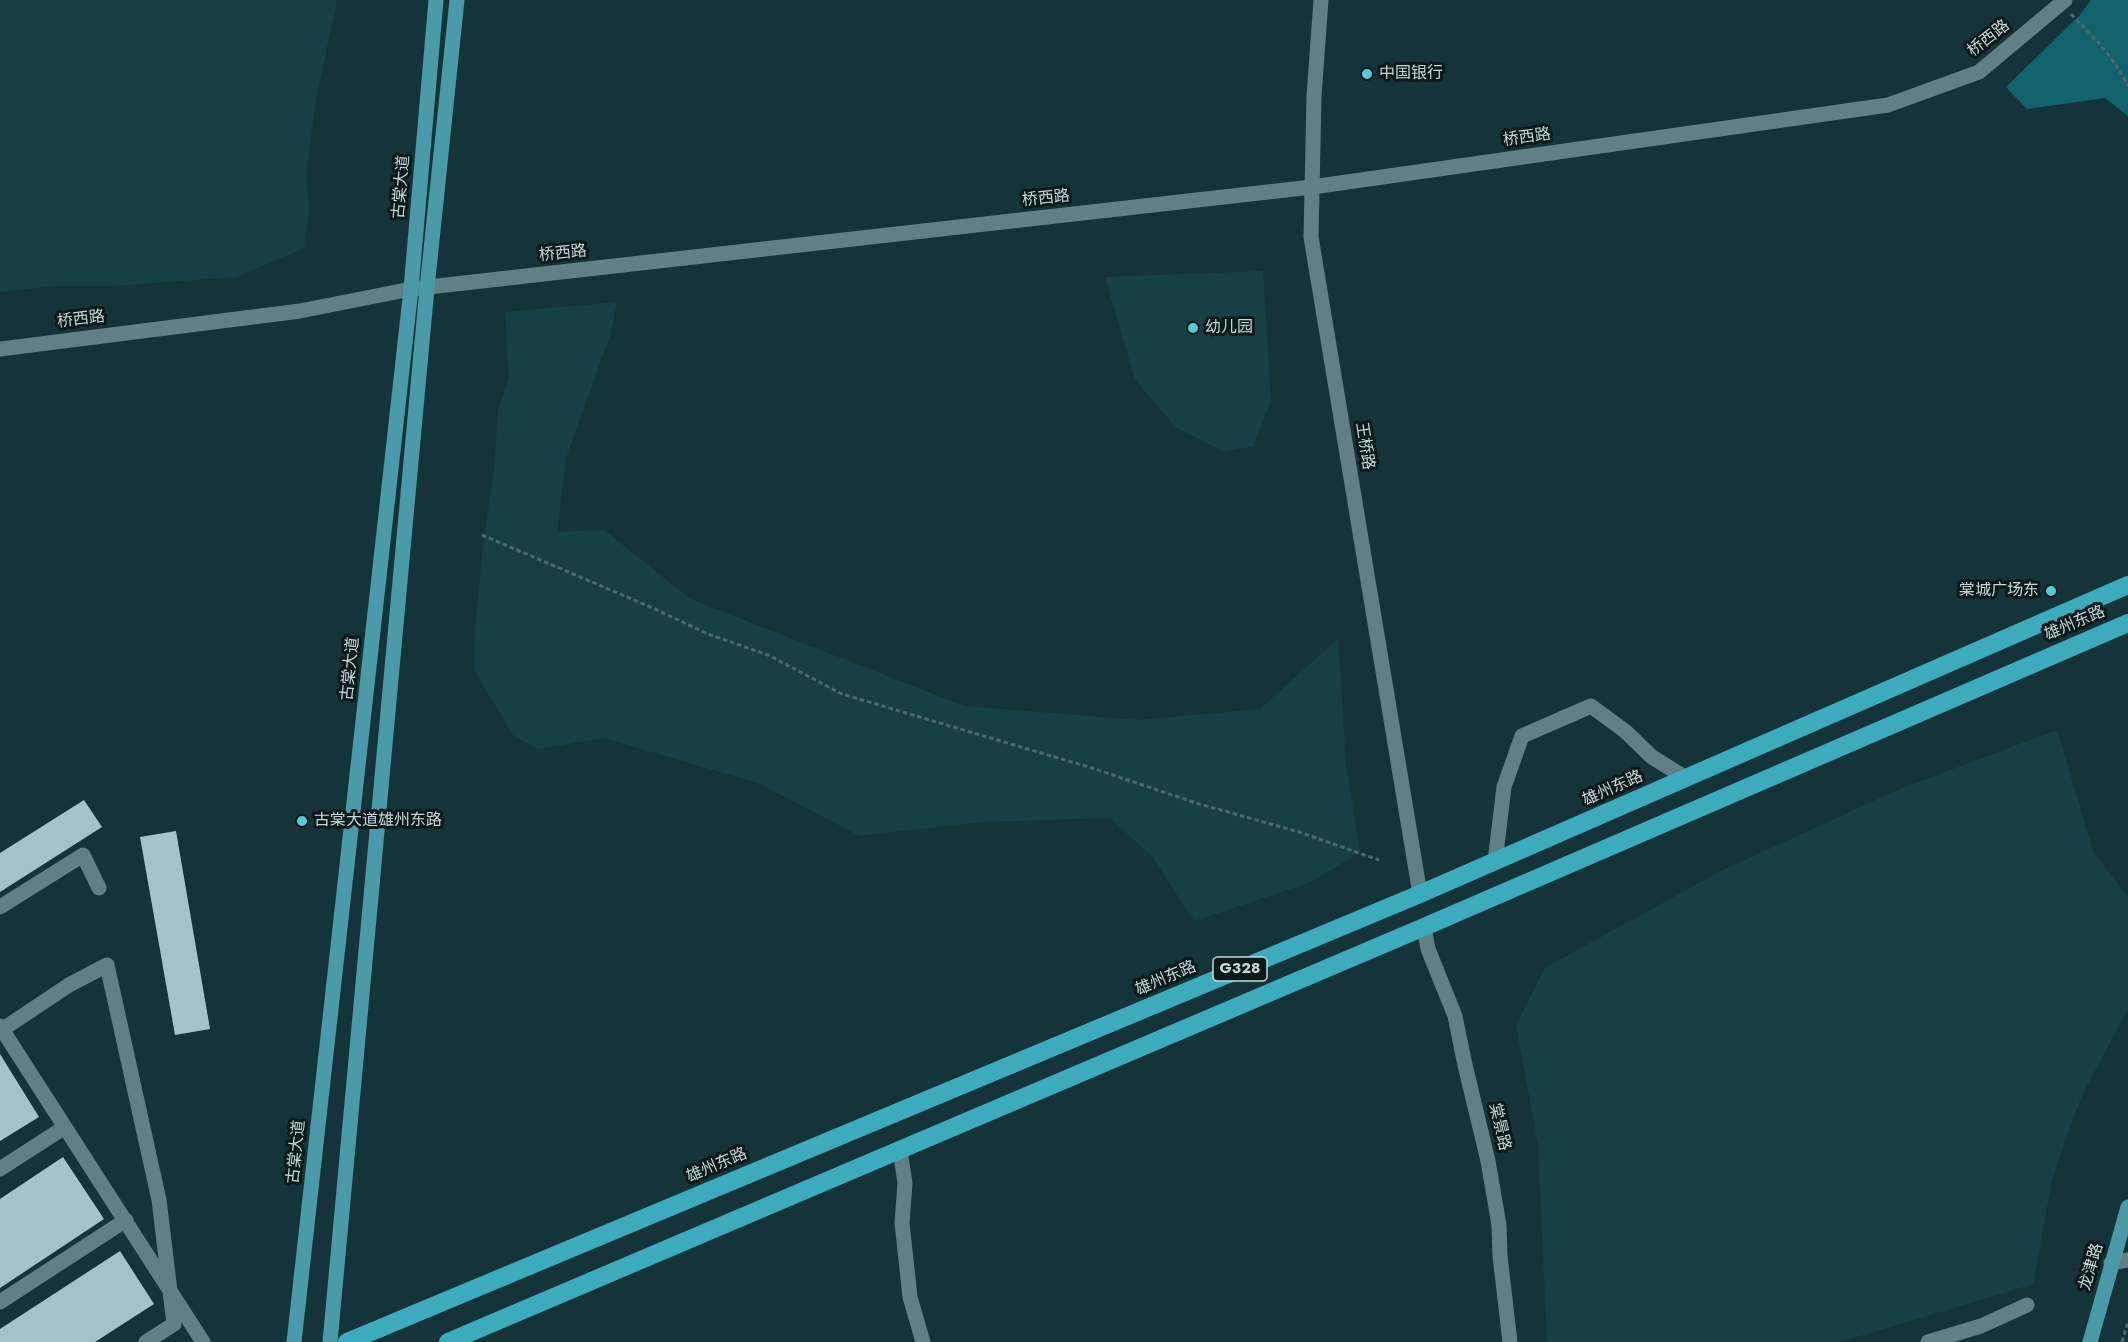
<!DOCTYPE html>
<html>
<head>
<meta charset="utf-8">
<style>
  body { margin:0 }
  canvas { display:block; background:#153439 }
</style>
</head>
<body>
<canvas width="2128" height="1342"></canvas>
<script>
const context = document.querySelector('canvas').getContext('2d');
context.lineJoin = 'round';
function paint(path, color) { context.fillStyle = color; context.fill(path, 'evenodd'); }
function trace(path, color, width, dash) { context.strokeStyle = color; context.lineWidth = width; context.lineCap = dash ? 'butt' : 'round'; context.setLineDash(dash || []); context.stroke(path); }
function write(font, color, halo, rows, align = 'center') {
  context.font = font + ' Jost,"Noto Sans SC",sans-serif'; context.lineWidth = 6; context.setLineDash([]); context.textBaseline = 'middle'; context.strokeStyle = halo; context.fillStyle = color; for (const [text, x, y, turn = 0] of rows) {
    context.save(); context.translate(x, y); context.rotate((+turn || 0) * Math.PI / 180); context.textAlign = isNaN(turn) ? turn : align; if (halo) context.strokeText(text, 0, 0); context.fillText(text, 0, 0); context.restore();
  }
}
paint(new Path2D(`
  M0 0H337L316 100 306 173 309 212 304 248 237 277 112 286H58L0 292Z
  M1263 271 1271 401 1253 446 1224 452 1176 427 1135 380 1105 277Z
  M617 302 610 335 566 458 557 532 604 530 690 599 964 706 1138 720 1260 709 1338 639 1346 765 1360 852 1311 882 1194 921 1152 856 1110 818 980 822 860 836 758 783 604 738 538 749 513 735 474 670 475 629 483 546 494 470 498 411 509 378 505 312Z
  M2057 730 2093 851 2128 898V1009L2082 1095 2065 1141 2052 1180 2033 1284 1840 1342H1547L1538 1144 1516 1025 1545 968 1719 872 1900 789Z`), '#164046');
paint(new Path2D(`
  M2091 0H2128V116L2105 98 2027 109 2006 87 2079 16Z`), '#12626d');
paint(new Path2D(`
  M84 800 102 827 0 892V853Z
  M176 831 210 1029 175 1035 140 837Z
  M0 1054 39 1117 0 1141Z
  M63 1157 104 1219 0 1288V1199Z
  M120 1251 154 1304 95 1342H0V1329Z`), '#a2c4c9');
trace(new Path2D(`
  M2071 14C2093 37 2114 57 2128 86
  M482 535 655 609 708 634 768 655 842 694 1092 768 1196 803 1299 832 1379 860
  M2122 1342 2128 1322`), '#4d686c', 3, [4.5, 3]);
trace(new Path2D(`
  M1321 0 1314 96 1311 237 1420 894
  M0 349 300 311 411 289 1312 187 1888 105 1979 72 2065 0
  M1495 862 1504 787 1522 736 1591 706 1625 731 1652 757 1686 778
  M0 907 83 855 99 888
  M1424 927 1428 949 1455 1016 1465 1065 1488 1161 1499 1225 1500 1256 1510 1342
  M0 1026 203 1342
  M0 1031 69 985 107 965 159 1200 174 1324 146 1342
  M900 1150 905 1183 902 1223 910 1297 923 1342
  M0 1169 65 1127
  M2111 1263 2128 1260
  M0 1302 126 1220
  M1928 1342 1981 1326 2027 1305`), '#608085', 15);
trace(new Path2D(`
  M294 1342 411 289 436 0
  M330 1342 427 288 457 0
  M2090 1342 2128 1207`), '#4a9aa7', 15);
trace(new Path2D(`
  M347 1342 1420 894 2128 585
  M448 1342 1424 927 2128 623`), '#3cacbd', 18);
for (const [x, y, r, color] of [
  [1367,74,6,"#53cadc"],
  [1193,328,6,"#53cadc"],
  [2051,591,6,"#53cadc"],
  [302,821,6,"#53cadc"]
]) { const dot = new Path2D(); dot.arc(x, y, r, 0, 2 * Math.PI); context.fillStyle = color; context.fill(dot); trace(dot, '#0c191b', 2); }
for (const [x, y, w] of [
  [1240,969,54]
]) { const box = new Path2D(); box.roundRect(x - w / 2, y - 12, w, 24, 4.5); context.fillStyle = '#0c191b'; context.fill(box); trace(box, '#c6d7da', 1.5); }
write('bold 15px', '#c6d7da', null, [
  ["G328",1240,969]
]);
write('16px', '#c6d7da', '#0c191b', [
  ["桥西路",1989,39,-38],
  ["桥西路",1527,138,-8],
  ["古棠大道",402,187,-85],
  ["桥西路",1046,199,-6],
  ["桥西路",563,254,-6],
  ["桥西路",81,320,-7],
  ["王桥路",1364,446,81],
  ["雄州东路",2075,624,-23],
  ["古棠大道",351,669,-84],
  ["雄州东路",1613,789,-24],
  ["雄州东路",1166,979,-23],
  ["棠景路",1499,1127,77],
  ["古棠大道",297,1152,-84],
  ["雄州东路",717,1166,-23],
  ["龙津路",2092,1267,-74]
]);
write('16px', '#c6d7da', '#0c191b', [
  ["中国银行",1379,74],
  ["幼儿园",1205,328],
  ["棠城广场东",2039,591,"right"],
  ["古棠大道雄州东路",314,821]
], 'left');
</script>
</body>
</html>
